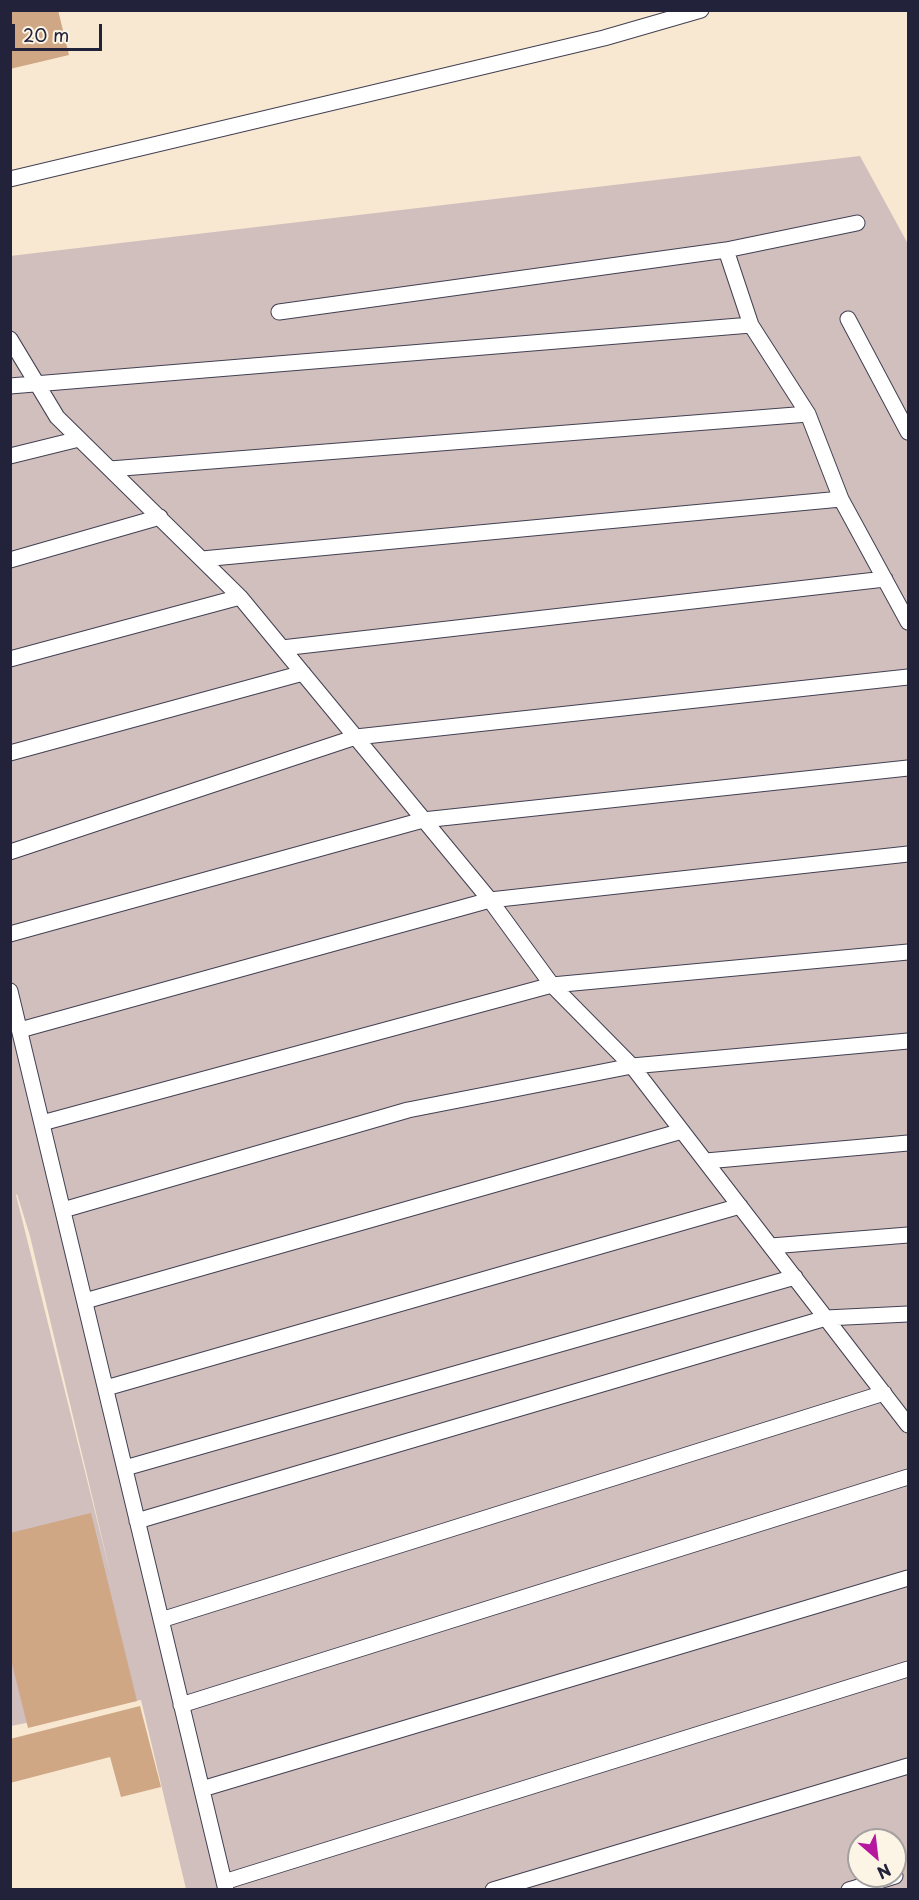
<!DOCTYPE html>
<html>
<head>
<meta charset="utf-8">
<style>
  body { margin:0 }
  #map { position:relative; width:919px; height:1900px; overflow:hidden; background:#f8e8d2; font-family:"Playpen Sans",sans-serif }
  canvas { display:block }
  .frame { position:absolute; inset:0; border:12px solid #22223b; pointer-events:none }
  .north { position:absolute; left:847px; top:1828px; width:60px; height:60px; box-sizing:border-box; background:#fcf5e5; border:2px solid #a5a1a1; border-radius:50%; rotate:152deg; font-size:16px; font-weight:700; line-height:24px; text-align:center; color:#22223b }
  .north::after { content:''; display:block; margin:auto; width:21px; height:27px; background:#b5179e; clip-path:polygon(50% 0,100% 100%,50% 72%,0 100%) }
  .scale { position:absolute; left:12px; top:24px; width:90px; height:27px; box-sizing:border-box; border:3px solid #22223b; border-top:0; padding-left:8px; font-size:18px; line-height:21px; white-space:nowrap; color:#22223b; -webkit-text-stroke:4px #fcf5e5; paint-order:stroke }
</style>
</head>
<body>
<div id="map">
<canvas width="919" height="1900"></canvas>
<div class="frame"></div>
<div class="north">N</div>
<div class="scale">20 m</div>
</div>
<script>
const context = document.querySelector('canvas').getContext('2d');
context.lineJoin = 'round';
function paint(path, color) { context.fillStyle = color; context.fill(path, 'evenodd'); }
function trace(path, color, width, dash) { context.strokeStyle = color; context.lineWidth = width; context.lineCap = dash ? 'butt' : 'round'; context.setLineDash(dash || []); context.stroke(path); }
paint(new Path2D(`
  M860 156 908 244V1889H186L141 1700 11 1726 10 256ZM17 1194 30 1236 112 1580 16 1195ZM859 1840H895V1876H859Z`), '#d1bfbe');
paint(new Path2D(`
  M10 10H58L69 55 10 69Z
  M91 1513 137 1701 28 1728 10 1656V1533Z
  M140 1706 161 1787 121 1797 110 1757 10 1783V1739Z`), '#cfa784');
const lane = new Path2D(`
  M10 179 604 38 701 10
  M726 250 751 325 808 414 841 499 908 622
  M279 312 726 250 857 223
  M848 319 908 432
  M10 339 57 417 240 597 490 900 552 985 632 1066 908 1425
  M10 386 751 325
  M10 456 79 439
  M110 469 808 414
  M202 559 841 499
  M10 560 160 517
  M282 648 885 579
  M10 659 240 597
  M10 753 303 673
  M10 852 356 737 908 677
  M10 934 423 820 908 768
  M10 991 226 1890
  M20 1030 490 900 908 854
  M42 1123 552 985 908 952
  M706 1161 908 1143
  M63 1210 408 1110 632 1066 908 1041
  M771 1246 908 1235
  M85 1301 682 1131
  M106 1388 740 1206
  M125 1468 795 1277
  M137 1521 826 1318 908 1314
  M161 1620 884 1393
  M181 1705 908 1477
  M202 1789 908 1578
  M224 1882 908 1669
  M493 1890 908 1766
  M849 1890 895 1876`);
trace(lane, '#424052', 17);
trace(lane, '#fff', 15);
</script>
</body>
</html>
